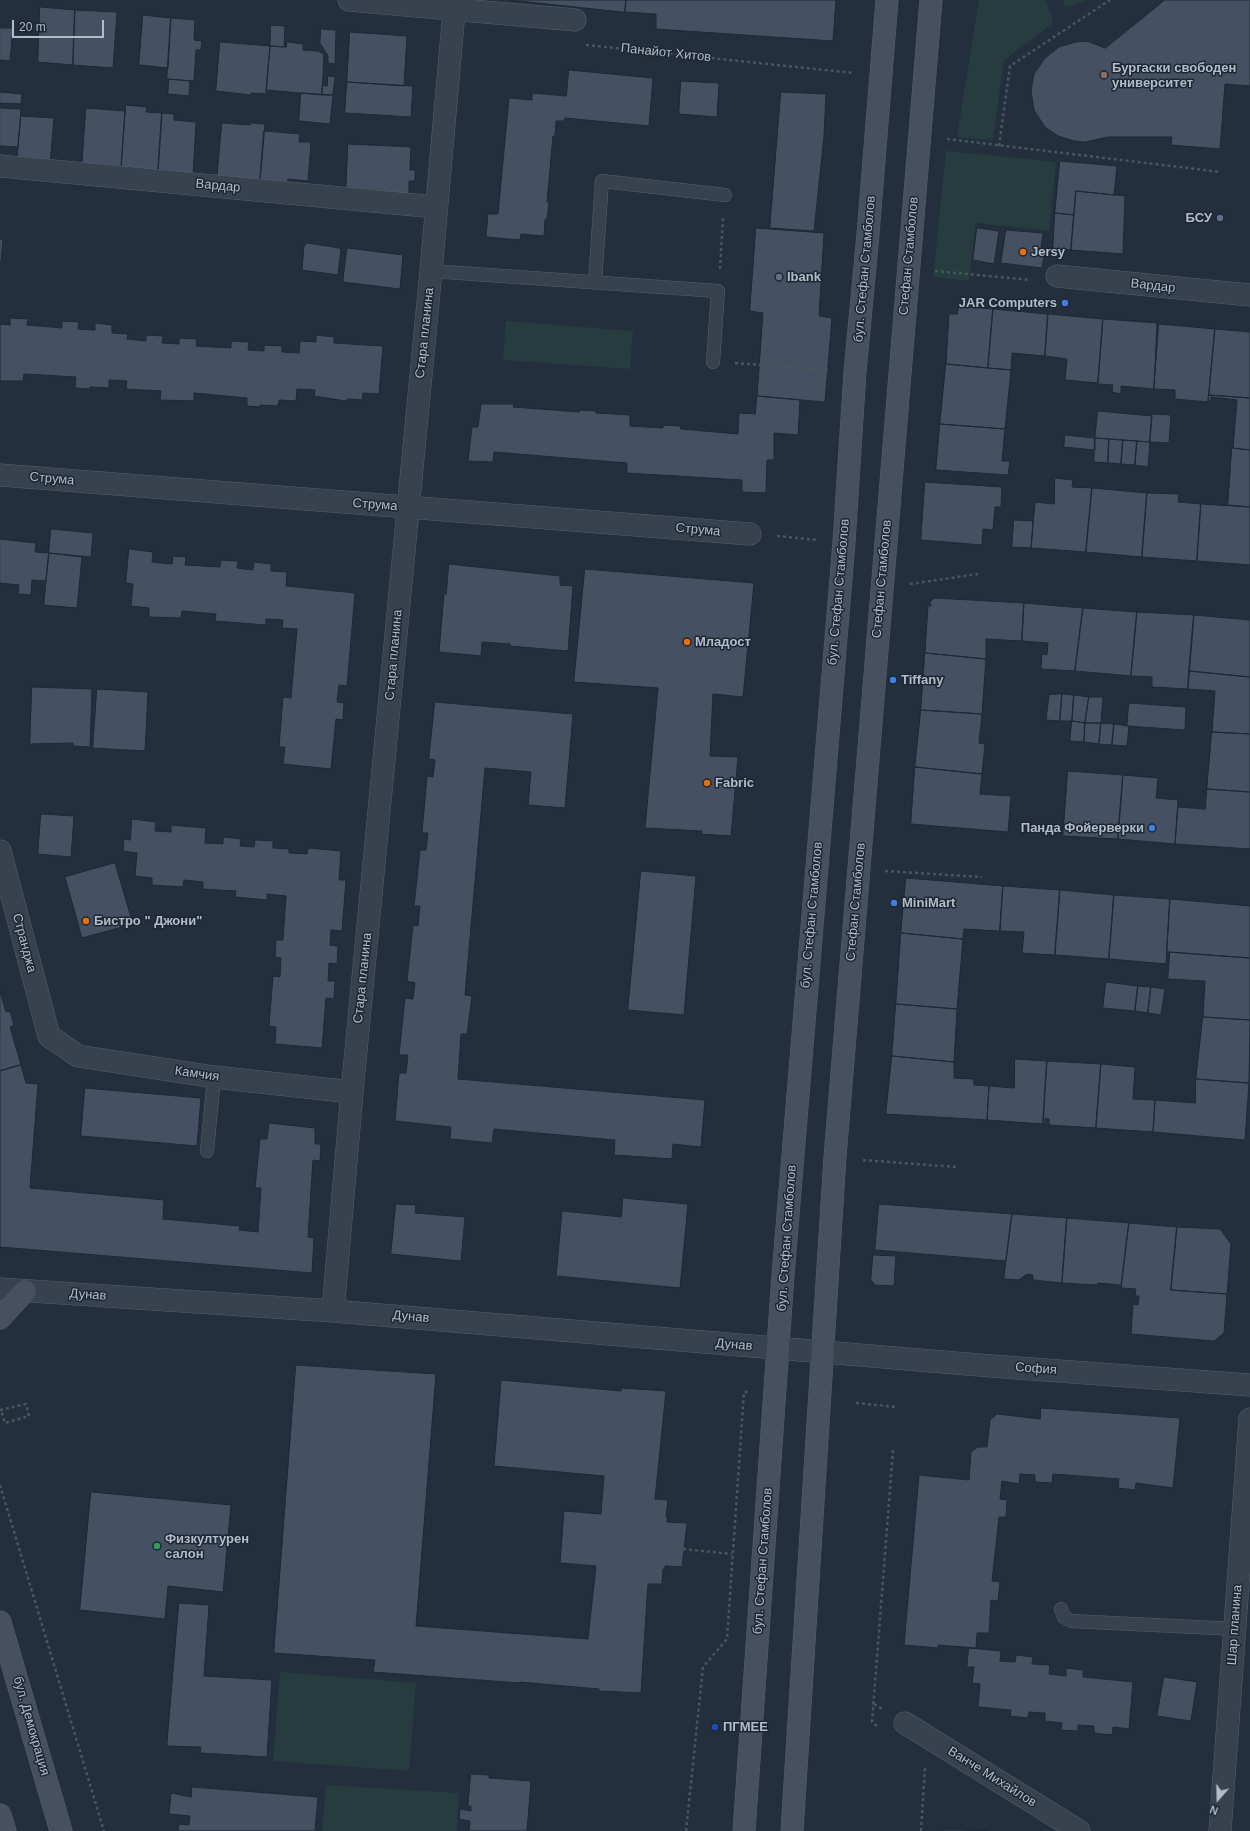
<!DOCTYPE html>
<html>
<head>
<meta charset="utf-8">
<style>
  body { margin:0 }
  #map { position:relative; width:1250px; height:1831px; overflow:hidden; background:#242f3e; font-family:Helvetica,sans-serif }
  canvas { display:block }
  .north { position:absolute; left:1198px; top:1779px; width:40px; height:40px; -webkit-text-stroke:3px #1d2633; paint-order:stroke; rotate:200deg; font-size:11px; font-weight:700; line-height:16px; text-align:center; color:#b4bcc9 }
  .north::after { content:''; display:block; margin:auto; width:14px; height:18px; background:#b4bcc9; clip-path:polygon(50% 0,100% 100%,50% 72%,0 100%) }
  .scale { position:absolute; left:12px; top:20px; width:92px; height:18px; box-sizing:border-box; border:2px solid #b4bcc9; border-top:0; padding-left:5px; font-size:12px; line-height:14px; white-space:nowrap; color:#b4bcc9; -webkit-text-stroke:3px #1d2633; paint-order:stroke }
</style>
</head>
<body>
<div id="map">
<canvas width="1250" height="1831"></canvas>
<div class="north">N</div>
<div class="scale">20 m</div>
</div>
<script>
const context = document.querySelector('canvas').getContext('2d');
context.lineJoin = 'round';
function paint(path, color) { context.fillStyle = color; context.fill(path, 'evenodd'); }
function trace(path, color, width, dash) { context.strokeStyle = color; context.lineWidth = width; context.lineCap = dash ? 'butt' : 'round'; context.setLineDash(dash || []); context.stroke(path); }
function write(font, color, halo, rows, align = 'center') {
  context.font = font + ' Helvetica,sans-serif'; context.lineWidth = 3; context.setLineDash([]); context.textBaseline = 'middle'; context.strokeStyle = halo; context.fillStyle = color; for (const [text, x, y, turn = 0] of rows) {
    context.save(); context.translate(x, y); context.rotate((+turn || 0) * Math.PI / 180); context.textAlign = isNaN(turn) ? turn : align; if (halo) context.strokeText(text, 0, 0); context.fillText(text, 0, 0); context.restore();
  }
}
paint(new Path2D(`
  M979 0H1046L1053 23 1004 60 993 140 957 137Z
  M1063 0H1086L1065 8Z
  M946 151 1056 162 1049 231 976 223 969 281 933 277Z
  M506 321 633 331 630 369 503 360Z
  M280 1672 416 1683 409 1771 273 1761Z
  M326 1785 459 1793 457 1831H322Z`), '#263c3f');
const building = new Path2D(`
  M510 0H626L625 12Z
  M626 0H836L833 41 656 29V14L625 12Z
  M1165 0H1250V86L1225 84 1220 149 1171 145 1172 137H1108L1085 142 1074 141 1058 136 1045 127 1034 110 1031 91 1034 74 1045 58 1059 47 1076 42 1087 41 1105 48Z
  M40 7 75 10 73 65 38 62Z
  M75 10 117 12 113 68 73 65Z
  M143 15 171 18 168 68 139 65Z
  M171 18 195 20 194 40 202 41 201 50H196L194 81 167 79Z
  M271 25 285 26 284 47 270 46Z
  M0 28H13L10 61 0 60Z
  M321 29 336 30 335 64 328 63V56L320 43Z
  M350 32 407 36 404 86 347 82Z
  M220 42 270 46 266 94 251 93V95L216 91Z
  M287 42 303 44V50L318 51 324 54 322 95 266 90 270 46 286 47Z
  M569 70 653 78 649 126 565 118 564 121H556L555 136H553L547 202H549L547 219H545L544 236 521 234 520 240 486 237 488 214H498L509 98 532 100V93L566 96Z
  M328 76 335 77 333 95H322V85L327 86Z
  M169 79 190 81 189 96 168 94Z
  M681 81 719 83 717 117 679 114Z
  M347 82 413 86 411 117 345 113Z
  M0 92 22 94 21 104 0 103Z
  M781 92 826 94 824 136 814 231 770 228Z
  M301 93 333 95 330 124 299 121Z
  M126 105 147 107 146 112 162 113 158 173 121 170Z
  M0 108 21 109 18 147 0 146Z
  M86 108 125 111 121 170 82 168Z
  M162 113 174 114V120L196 122 193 176 158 173Z
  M21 116 54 118 50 165 17 163Z
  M222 123 250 125 251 123 265 124 260 182 217 179Z
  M264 131 300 134 299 142H311L308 181 288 179 287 185 260 182Z
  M348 144 411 147 410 170H415V181H409V195L346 192Z
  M1060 161 1117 166 1114 195 1076 191 1074 215 1055 213Z
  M1076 191 1125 196 1123 254 1071 250Z
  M1055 213 1074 215 1071 250 1053 249Z
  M756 228 824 233 819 316 832 318 825 402 757 396 763 313 750 311Z
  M977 228 999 231 994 264 973 260Z
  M1006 230 1043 233 1041 248 1045 249 1042 268 1001 263Z
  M0 239H3L1 262H0Z
  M308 243 339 248 341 249 338 275 302 270 304 246Z
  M347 248 403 255 400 289 343 282Z
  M959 306 993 309 988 368 946 364 949 314H957Z
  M993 309 1048 314 1045 356 1012 353 1011 370 988 368Z
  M1048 314 1103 319 1098 383 1065 380 1067 359 1045 356Z
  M10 318 28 319 27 325 62 328V321L79 322 78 329 95 330V323L112 325V333L128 334 127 339 146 341V335L163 336 162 343 179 344V338L197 339 196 346 231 348V341L249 342 248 350 264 351V345L282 346V352L299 353 300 341 316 342V335L334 337V343L383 346 379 394 363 393 362 400 347 399 346 401 314 396 315 390 297 389 296 401 279 400 278 406 260 405V407L247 406V398L194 393V401L160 400 161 391 126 389 127 381 109 380V388L90 387V389L75 388 76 377 24 374 23 381H0V324L10 325Z
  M1103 319 1157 323 1154 389 1121 386V394L1112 392 1113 385 1098 384Z
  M1159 324 1215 329 1208 402 1175 399V390L1154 389Z
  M1215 329 1250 332V398L1209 395Z
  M946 364 1011 370 1005 429 940 424Z
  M1209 395 1250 398V450L1233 448 1237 400 1211 397 1210 402H1208Z
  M757 396 800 400 798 435 774 433V460H767L766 493 742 492V480L627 473V463L494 452 493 462 468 461 472 427H478L481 404H514L513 407 579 412 581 410 596 411V413L630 415V426L663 428V425L680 426 681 429 738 434 739 413 755 414Z
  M1098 411 1152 416 1150 442 1095 438Z
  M1152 414 1171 415 1169 443 1150 442Z
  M940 424 1005 429 1002 461H1010L1008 475 936 470Z
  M1065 435 1095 438V450L1064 447Z
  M1095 438 1109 439 1108 463 1094 462Z
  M1109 439 1123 440 1121 464 1108 463Z
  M1123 440 1137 441 1135 465 1121 464Z
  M1137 441 1150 442 1148 467 1135 465Z
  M1232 448 1250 450V507L1228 505Z
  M1055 478 1073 480 1072 487 1092 488 1086 552 1031 548 1035 502 1054 504Z
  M925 482 1002 487 1001 507H995L993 530 983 529 982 545 921 540Z
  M1092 488 1147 493 1142 557 1086 552Z
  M1147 493 1179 494 1178 502 1201 504 1197 561 1142 557Z
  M1201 504 1250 507V565L1197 561Z
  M1014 520 1033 521 1031 548 1012 547Z
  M51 529 93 533 91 557 49 553Z
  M0 539 36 543 35 552 49 553 46 581 32 580 31 595 18 594 19 585 0 583Z
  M129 549 153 552 152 562 172 564 173 556 186 557 185 565 220 567 221 560 238 561 237 568 253 570 254 562 271 564V571L287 572 286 586 355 593 347 686 339 685 337 702 344 703 343 720 336 719 331 769 283 764 285 747H279L283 697 291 698 297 629 282 628 283 620 266 619V625L215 621 216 614 182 611 181 618 149 617V608L131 606 133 584 126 583Z
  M49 553 82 557 77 608 44 605Z
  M449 564 560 576V585L573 586 568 651 510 646V644L482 642 481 656 439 652 444 594H446Z
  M585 569 754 583 743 697 713 694 710 756 738 757 731 836 701 834 702 831 645 828 658 688 574 682Z
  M935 598 1024 603 1022 641 986 639V659L925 653 928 606H931L930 602Z
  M1024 603 1083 608 1075 671 1041 669 1042 654 1047 655 1048 643 1022 641Z
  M1083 608 1137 612 1131 676 1075 671Z
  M1137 612 1194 615 1188 689 1152 687V677L1131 676Z
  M1194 615 1250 620V677L1189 671Z
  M925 653 986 659 982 714 921 710Z
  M1189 671 1250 677V734L1212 732 1215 691 1188 689Z
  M32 687 92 689 90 747 73 746V743L30 744Z
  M97 689 148 692 145 751 93 748Z
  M1062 694 1060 721 1046 720 1049 695Z
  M1062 694 1074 695 1072 721H1060Z
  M1074 695 1089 697 1085 723 1072 721Z
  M1089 697H1103L1101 723H1085Z
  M435 702 573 714 565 808 528 805 531 772 485 768 465 995 472 996 467 1034H461L458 1079 705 1100 701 1147 673 1144 672 1159 614 1155 615 1140 494 1129 492 1143 450 1139 451 1127 395 1121 399 1073H406L408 1055H399L405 998 413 999 415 983 407 981 413 925 418 926 420 906H414L420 850H426L428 833H422L427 776 433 777 435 760 429 759Z
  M1129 703 1186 707 1185 730 1127 726Z
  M921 710 982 714 979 743 985 744 982 774 915 767Z
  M1072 721 1085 723 1084 742 1070 741Z
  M1085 723H1101L1099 744 1084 742Z
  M1101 723 1114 724 1112 745 1099 744Z
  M1114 724 1129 726 1127 746 1112 745Z
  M1212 732 1250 734V792L1207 789Z
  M915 767 982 774 980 794 1011 796 1008 832 911 824Z
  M1068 771 1123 775 1118 839 1063 836Z
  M1123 775 1158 778 1156 798 1178 800 1175 844 1118 839Z
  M1207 789 1250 792V849L1175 844 1178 807 1205 809Z
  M41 814 74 816 71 857 38 854Z
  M132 819 156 822 155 831 171 832V825L206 828 205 843 223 844V837L241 839 240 846 254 847 255 840 273 841V848L289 849V853L307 854 308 848 341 851 339 880H346L342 931 331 930 330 945 338 946 337 964 329 963 328 981H335L334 999 326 998 322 1048 275 1044 276 1027 269 1026 273 976 280 977 281 958 275 957 276 940H283L286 896 267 894V900L235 897 236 891 203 889V882L184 880 183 887 152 885V878L135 876 137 853 123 851 124 839 130 840Z
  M115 863 133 924 82 938 65 877Z
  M641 871 696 876 684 1015 628 1010Z
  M906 878 1003 886 1000 931 964 929 963 939 901 933Z
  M1003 886 1060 890 1055 955 1022 953 1024 932 1000 931Z
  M1060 890 1114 895 1109 959 1055 955Z
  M1114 895 1170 899 1166 964 1109 959Z
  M1170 899 1250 906V958L1167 952Z
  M901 933 963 939 957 1009 896 1004Z
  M1170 952 1250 958V1020L1203 1017 1205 981 1168 979Z
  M1106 982 1138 986 1135 1011 1103 1008Z
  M1138 986 1151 987 1148 1013 1135 1011Z
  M1151 987 1165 989 1161 1015 1148 1013Z
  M0 991 6 1012 10 1011 14 1025 10 1027 21 1065 0 1071Z
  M896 1004 957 1009 954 1062 892 1056Z
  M1203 1017 1250 1020 1249 1083 1196 1079Z
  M892 1056 954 1062V1078L974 1079V1085L989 1086 987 1120 886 1114Z
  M1015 1059 1047 1061 1043 1124 987 1120 989 1086 1014 1088Z
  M1047 1061 1101 1064 1096 1128 1049 1125V1119L1045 1118V1124H1043Z
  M1101 1064 1135 1067 1133 1099 1155 1100 1153 1132 1096 1128Z
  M21 1065 26 1083 38 1084 30 1188 164 1200 163 1219 240 1226 239 1230 258 1232 261 1188H255L260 1139H267L269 1123 315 1128V1144H321L320 1161 313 1160 308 1237 314 1238 312 1273 0 1247V1071Z
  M1196 1079 1249 1083 1245 1140 1153 1132 1155 1100 1195 1103Z
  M85 1088 201 1098 197 1146 81 1136Z
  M623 1198 688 1204 680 1288 556 1276 562 1211 621 1217Z
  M396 1204 416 1205 415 1213 465 1217 461 1261 391 1254Z
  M879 1204 1012 1214 1006 1261 875 1250Z
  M1012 1214 1067 1218 1062 1283 1033 1280V1275L1027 1274 1019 1280 1004 1279Z
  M1067 1218 1129 1223 1121 1288 1120 1285 1098 1283 1097 1285 1062 1283Z
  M1129 1223 1177 1227 1171 1290 1227 1294 1224 1333 1214 1341 1131 1334 1133 1304 1138 1305 1139 1296H1135L1136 1289 1121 1288Z
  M1177 1227 1220 1229 1231 1244 1227 1294 1171 1290Z
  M873 1255 896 1256 894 1286 875 1285 871 1280Z
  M296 1365 436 1374 416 1626 588 1639 596 1566 560 1563 564 1511 601 1514 604 1476 494 1466 501 1380 621 1391 622 1388 666 1391 655 1499 668 1500 666 1517 668 1516 667 1522 687 1523 682 1567 665 1566V1569H663L662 1584H648L641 1693 599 1691V1689L520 1682V1683L373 1672 375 1660 274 1653Z
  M1041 1408 1180 1418 1173 1488 1136 1483 1135 1490 1118 1488 1119 1479 1053 1474 1052 1483 1035 1482V1475L1020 1474 1019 1484 1002 1481 1000 1499 1007 1500 1006 1517H999L992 1581 1000 1582 998 1601 991 1600 989 1633H977L976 1648 938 1645V1648L904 1645 919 1475 969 1480 971 1452 978 1447H987L990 1420 997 1414 1040 1419Z
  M91 1492 231 1505 223 1592 168 1586 165 1619 80 1610Z
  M179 1603 209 1605 204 1676 272 1680 267 1757 200 1753 201 1747 167 1746Z
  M969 1648 1001 1651 1000 1661 1015 1662 1016 1655 1033 1657 1032 1664 1050 1665 1049 1674 1066 1676V1668L1083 1670V1677L1133 1682 1129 1729 1113 1727 1112 1735 1094 1733V1726L1078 1725V1731L1061 1730 1062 1723 1045 1721V1713L1029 1712 1028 1718 1010 1716 1011 1710 978 1707 980 1684 972 1683 974 1667H967Z
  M1164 1677 1197 1682 1191 1721 1157 1716Z
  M471 1774 489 1775V1778L531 1781 527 1831H469L470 1821 459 1819 460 1809 471 1811V1806H468Z
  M192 1787 318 1797 315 1831H178L179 1824 189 1825 190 1816 169 1814 171 1793 191 1797Z
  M944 1829 988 1831H944Z`);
paint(building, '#455162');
trace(building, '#1f2835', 1);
const service = new Path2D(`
  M431 271 718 291 713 362
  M595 282 602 181 725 195
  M207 1151 214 1077
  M1061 1609 1064 1617 1071 1621 1236 1629`);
const minor = new Path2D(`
  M349 0 575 20
  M0 166 436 207
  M1057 276 1250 295
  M0 475 750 534
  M0 851 49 1036 78 1056 214 1077 352 1092
  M0 1289 333 1311 991 1366 1250 1385
  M333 1311 352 1092 431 271 455 0
  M905 1723 1079 1831
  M1220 1831 1250 1419`);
const secondary = new Path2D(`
  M0 1318 25 1291
  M0 1622 61 1831
  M0 1815 5 1831
  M744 1831 783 1275 844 542 855 372 868 234 887 0
  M792 1831 835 1157 931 0`);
trace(service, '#565f6c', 14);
trace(minor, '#565f6c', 23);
trace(secondary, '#565f6c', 23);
trace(new Path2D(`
  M586 45 854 73
  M947 139 1221 172
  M999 146 1010 66 1110 0
  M720 269 723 218
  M935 271 1031 280
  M735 363 828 370
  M777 536 818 540
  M910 584 978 574
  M885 871 982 877
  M863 1160 956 1167
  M856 1403 897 1407
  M0 1410 26 1404 29 1416 5 1423 1 1410
  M0 1485 104 1831
  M683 1549 732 1554
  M874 1704 882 1709
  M877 1726 872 1722 893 1450
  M686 1831 703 1667 727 1639 744 1392H748
  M921 1831 925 1768`), '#44595c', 2.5, [3, 3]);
trace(service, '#38414e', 13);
trace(minor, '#38414e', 22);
trace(secondary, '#465061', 22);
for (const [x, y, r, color] of [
  [1104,75,4,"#8d6e63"],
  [1220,218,4,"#5c6f8a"],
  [1023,252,4,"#e8710a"],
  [779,277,4,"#5c6f8a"],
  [1065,303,4,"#3f7fe0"],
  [687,642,4,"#e8710a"],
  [893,680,4,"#3f7fe0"],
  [707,783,4,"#e8710a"],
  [1152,828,4,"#3f7fe0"],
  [894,903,4,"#3f7fe0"],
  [86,921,4,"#e8710a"],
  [157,1546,4,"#2e9e5b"],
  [715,1727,4,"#1a4fb4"]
]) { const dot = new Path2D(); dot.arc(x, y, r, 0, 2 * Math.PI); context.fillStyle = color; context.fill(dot); trace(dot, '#1d2633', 1.5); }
write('13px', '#b4bcc9', '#1d2633', [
  ["Панайот Хитов",666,53,6],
  ["Вардар",218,186,5],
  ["Стефан Стамболов",909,256,-85],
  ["бул. Стефан Стамболов",865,269,-85],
  ["Вардар",1153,286,6],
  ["Стара планина",425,333,-84],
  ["Струма",52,479,5],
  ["Струма",375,505,4],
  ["Струма",698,530,5],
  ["Стефан Стамболов",882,579,-85],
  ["бул. Стефан Стамболов",839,592,-85],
  ["Стара планина",394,655,-85],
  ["Стефан Стамболов",856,902,-85],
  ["бул. Стефан Стамболов",812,915,-85],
  ["Странджа",24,943,75],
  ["Стара планина",363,978,-84],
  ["Камчия",197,1074,8],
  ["бул. Стефан Стамболов",787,1238,-86],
  ["Дунав",88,1295,4],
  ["Дунав",411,1317,5],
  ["Дунав",734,1345,5],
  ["София",1036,1369,4],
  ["бул. Стефан Стамболов",763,1561,-86],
  ["Шар планина",1235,1625,-86],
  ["бул. Демокрация",31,1726,74],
  ["Ванче Михайлов",992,1777,32]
]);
write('bold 13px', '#b4bcc9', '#1d2633', [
  ["Бургаски свободен",1112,68],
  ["университет",1112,83],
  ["БСУ",1212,218,"right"],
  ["Jersy",1031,252],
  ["Ibank",787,277],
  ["JAR Computers",1057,303,"right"],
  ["Младост",695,642],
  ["Tiffany",901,680],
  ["Fabric",715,783],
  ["Панда Фойерверки",1144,828,"right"],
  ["MiniMart",902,903],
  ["Бистро \" Джони\"",94,921],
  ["Физкултурен",165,1539],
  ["салон",165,1554],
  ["ПГМЕЕ",723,1727]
], 'left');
</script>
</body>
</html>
